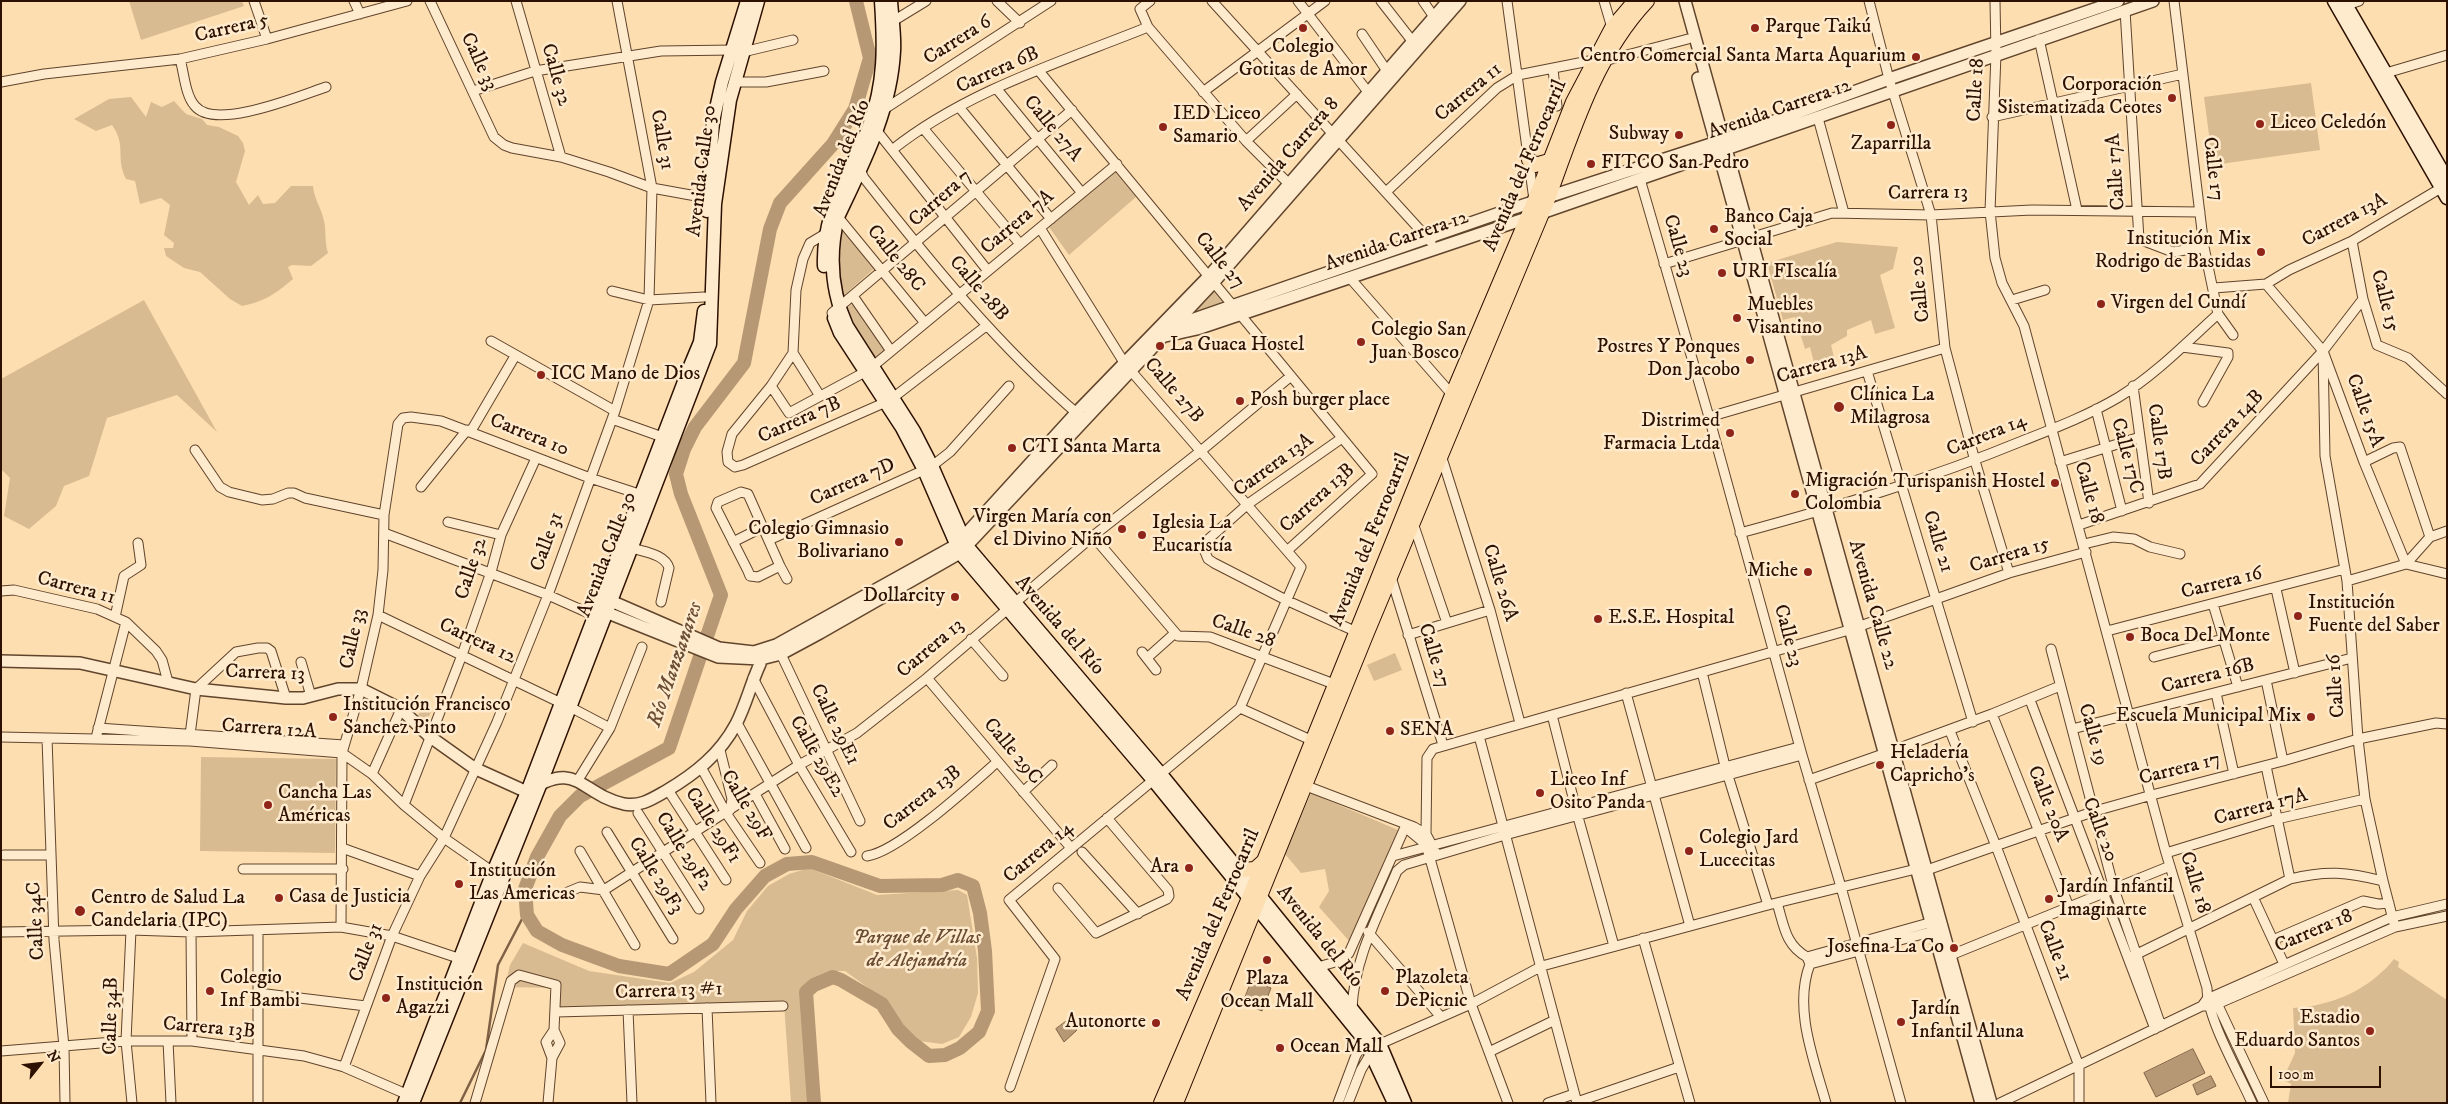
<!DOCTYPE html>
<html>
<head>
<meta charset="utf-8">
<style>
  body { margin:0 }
  #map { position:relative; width:2448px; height:1104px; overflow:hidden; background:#fddeb0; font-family:"IM FELL DW Pica",serif }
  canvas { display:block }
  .frame { position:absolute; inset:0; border:2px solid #2c1000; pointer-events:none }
  .north { position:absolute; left:15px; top:1039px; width:50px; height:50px; -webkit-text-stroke:4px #feeacc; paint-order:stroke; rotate:61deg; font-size:14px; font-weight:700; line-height:20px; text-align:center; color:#2c1000 }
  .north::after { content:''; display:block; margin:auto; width:18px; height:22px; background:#2c1000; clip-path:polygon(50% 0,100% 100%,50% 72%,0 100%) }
  .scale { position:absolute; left:2270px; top:1066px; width:111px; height:22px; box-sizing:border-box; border:2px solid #2c1000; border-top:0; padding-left:6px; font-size:15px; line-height:18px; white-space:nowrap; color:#2c1000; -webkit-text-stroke:4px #feeacc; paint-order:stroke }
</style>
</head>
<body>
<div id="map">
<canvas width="2448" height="1104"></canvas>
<div class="frame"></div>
<div class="north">N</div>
<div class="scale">100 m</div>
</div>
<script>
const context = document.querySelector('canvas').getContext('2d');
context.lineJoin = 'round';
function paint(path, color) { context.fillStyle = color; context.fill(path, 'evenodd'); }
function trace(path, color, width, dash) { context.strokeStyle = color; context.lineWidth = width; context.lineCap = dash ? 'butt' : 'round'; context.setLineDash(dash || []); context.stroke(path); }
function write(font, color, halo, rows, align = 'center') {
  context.font = font + ' "IM FELL DW Pica",serif'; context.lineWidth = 5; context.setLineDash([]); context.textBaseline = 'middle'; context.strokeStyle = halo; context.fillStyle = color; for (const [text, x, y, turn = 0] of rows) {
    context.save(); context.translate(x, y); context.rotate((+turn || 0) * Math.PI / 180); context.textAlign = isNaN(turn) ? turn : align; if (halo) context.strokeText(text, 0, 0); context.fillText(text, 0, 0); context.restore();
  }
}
paint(new Path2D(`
  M129 1H242L244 6 141 40Z
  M2311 83 2320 150 2213 165 2204 97Z
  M131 97 146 117 151 102 162 107 174 101 186 114 202 119 207 125 219 127 238 136 243 143 245 151 236 182 249 205 258 195 263 204 275 203 291 186H313C314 198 320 206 323 217 327 229 324 241 328 253L311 266 292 265 288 267 293 279C275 294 266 301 242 306L230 299 200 272 184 268 166 256 164 248H173L174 243 164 235 170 205 161 198 140 204 135 181 126 179C115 157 127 146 112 125L96 131 74 119 109 99Z
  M1115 172 1136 197 1069 255 1049 227Z
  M839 222 876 267 842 297 839 287Z
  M1837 242 1898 247 1893 269 1880 275 1895 328 1875 334 1871 320 1847 330V336L1831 345 1834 357 1814 363 1810 347 1805 349 1795 317 1783 320 1767 263Z
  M1212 287 1226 305 1181 321Z
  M144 300 217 432 177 395 107 418 89 476 64 486 56 506 29 529 4 516 10 478 1 469V379Z
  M855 302 889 351 876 359 858 334 847 308Z
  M1395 653 1402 670 1374 681 1367 665Z
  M420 706 431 712 425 725 416 717 421 711Z
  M201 757 336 759 335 853 200 851Z
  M1311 793 1398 830 1350 942 1319 907 1329 891 1325 869 1301 873 1285 854Z
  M809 868 877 895 958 890 967 895 977 958 978 993 971 1017 959 1037 942 1044 919 1041 905 1027 885 1000 845 971H833L802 989 812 1103H791L784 1003 559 1007 557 988 505 987 510 965 523 943 589 971 670 983 694 972 733 940 747 911 768 886 789 874Z
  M2394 959 2399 962 2398 967 2447 1000V1103H2288L2291 1084 2283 1079 2295 1053 2293 1008C2332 1006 2369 990 2394 959Z`), '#d9bb92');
const water = new Path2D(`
  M1252 980 1271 988 1262 1011 1243 1003Z
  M1068 1020 1077 1030 1064 1042 1056 1029Z
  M2193 1049 2205 1073 2156 1097 2144 1073Z
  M2211 1076 2216 1086 2197 1095 2193 1085Z`);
paint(water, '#b69874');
trace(water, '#7f6246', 1);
trace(new Path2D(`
  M460 1103 486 1050 498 965 522 919 527 915`), '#7f6246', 2.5);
trace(new Path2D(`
  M814 1103 806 992 814 985 833 977 841 980 882 1004 898 1029 911 1042 929 1056 945 1055 960 1048 979 1032 988 1011 985 951 980 913 973 886 958 880 942 885 880 886 812 862 787 864 765 876 736 909 713 944 669 974 619 966 562 945 537 931 527 915 525 889 537 857 560 816 580 796 669 748 721 595 681 494 676 474 684 449 695 427 744 363 770 229 780 203 833 144 855 109 870 58 856 1`), '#b69874', 14);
const minor = new Path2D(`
  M254 1 267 39
  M354 1 360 14
  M430 1 494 137 504 145 512 148 561 157 609 172 652 188 707 198
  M516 1 561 157
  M997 1 1020 23
  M1150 1 1140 9 1148 27 1246 141 1293 188
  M1212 1 1431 242
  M1298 1 1368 92
  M1381 1 1413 42
  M1423 1 1434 17
  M1507 1 1534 200
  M1604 1 1612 28
  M1869 1 1889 79 1931 215 1945 348 1975 461 2009 573
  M1995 1 1996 54 1990 211 1995 258 2002 283 2024 326 2166 853 2207 988C2207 1019 2239 1073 2252 1103
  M2174 1 2204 247 2218 314 2233 335
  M2347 5 2359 1
  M2125 10 2139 239 2173 252 2204 247
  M890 23 926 1
  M1362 34 1387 71
  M2039 39 2077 210
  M743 52 793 40
  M180 59C184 72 185 95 195 106 215 131 299 96 326 87
  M1604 61 1688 39
  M1553 69 1557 106
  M1039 71 1372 474 1288 550
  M2386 73 2447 55
  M1 82 44 74 180 59 267 39 407 1
  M735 82H766L824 71
  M996 88 1082 193
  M473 91 535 71 661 51 733 50
  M1203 92 1325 1
  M959 107 1051 219
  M883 110 1051 1
  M1992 117 2183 74
  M1818 118 1844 213
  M923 128 1020 244
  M877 131 892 150C966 91 1061 62 1148 27
  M1246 141 1297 94
  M892 150 988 271
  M860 170 864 178C931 263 998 346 1080 416
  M1640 179 1709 417 1802 755 1841 887 1901 1103
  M1386 192 1497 88 1518 75 1594 60
  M838 217 925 323
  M825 234 810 243 803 259 796 290 793 353 771 386 732 434 727 452 728 462 735 467 743 465 886 402
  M2352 241 2363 299 2377 345 2408 358 2447 394
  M1664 264 1832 213 1931 215 2032 210 2200 212
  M1350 278 1455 398
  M2266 284 2323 351 2364 462 2406 564 2447 574
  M2214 288 2266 284 2289 270 2352 241 2441 188
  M612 291 649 300 704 297
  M853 296 891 351
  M2012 300 2045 290
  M832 313 1072 110
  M491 341 615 411
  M2182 347 2228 353V357L2203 402
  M2323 351 2325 456 2347 581 2358 739 2365 799 2383 881 2395 927
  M793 353 820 396
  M872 367 1117 164
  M1867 371 1973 722
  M771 386 789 413 865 372
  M2133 386 2149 503
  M894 397 986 326
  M2096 409 2122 511
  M1709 417 1945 348
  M612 419 668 439
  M471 431 515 356
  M1342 438 1248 504 1204 543 1203 547 1208 559 1214 563 1288 601 1359 633
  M195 450 220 487 229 492 262 500 273 499 288 493H294L305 498 384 515
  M1441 455 1490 610 1520 723
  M2060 462 2140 437
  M2364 462 2393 448 2400 447 2430 537
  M932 466 950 452 1009 386
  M421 487 467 430
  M741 492 748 494 780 566 758 577 750 576 748 571 716 508 718 502Z
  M448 522 501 535
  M1413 523 1447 623
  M2079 525 2200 484 2323 351 2363 299
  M384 533 548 595 595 616
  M1740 533C1836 507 1930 479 2022 441 2055 428 2089 415 2119 397 2155 375 2187 342 2218 314
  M1093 536 1178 636 1210 637 1334 684
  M769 540 924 470
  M733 542 763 527
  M2084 544 2113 537 2134 539 2150 547 2180 554
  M632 548C644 552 665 554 669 568L661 602
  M780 566 787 579
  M1391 577 1443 745
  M2347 581 2406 564 2430 537 2447 531
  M2276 589 2295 673
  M1 591 14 590 97 609 126 622 156 651 162 660 168 682
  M2213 604 2238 687
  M378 615 561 703
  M115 617 124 576 141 565 138 543
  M2107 631 2345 569
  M1408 635 1490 610
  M971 639 1003 676
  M2051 649 2114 889 2161 1026
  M779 650 860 821
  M1142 652 1156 670
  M2154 657 2223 639
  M1147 658 1175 633
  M301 662 311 696
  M1702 672 1725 766 1768 905
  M753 678 799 765 851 852
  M927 678 1071 848
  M2266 680 2283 761
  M1626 693 1690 926
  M2216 693 2234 774
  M2030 700 2155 1029
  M570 707 610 728
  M1240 708 1313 741
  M1992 714 2069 907
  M1552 715 1578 817 1614 946
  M737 723 806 848
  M98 728 344 745
  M2072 729 2352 658
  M1950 731 1996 846 2079 1066V1103
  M97 734 126 622
  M190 735 196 689 236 652 258 648H267L271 651 286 698
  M1479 736 1577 1103
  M1 737 190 741 342 753 372 774 404 805 444 838 493 872
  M47 738 54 940 64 1047 65 1103
  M720 750 732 799 730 810
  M1894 750 1992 714 2060 686
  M2266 766 2290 879
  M701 767 726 813 760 863
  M372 774 401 709
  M578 780 610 728 642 647
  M1809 780 1886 753
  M1301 784 1414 827 1426 834 1435 851
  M668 790 726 880
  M1023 792 1052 765
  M755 794 785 849
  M404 805 462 655 491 572 501 535 536 458
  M638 813 699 909
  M1405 827 1423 842 1427 848 1471 1004 1508 1103
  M607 832 673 939
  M1426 834 1427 758 1433 749 1849 630 2009 573 2086 552
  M342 848 420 876
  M580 851 635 945
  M1082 852 1138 914
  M2166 853 2277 819 2365 799
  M4 855H51
  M867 856C898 852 971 785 997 762
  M1393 856 1799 747
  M243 869H343
  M1058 888 1096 933 1167 899 1169 896 1168 890 1107 818
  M563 894 580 887 604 890 799 765 857 733 927 678 1093 536 1202 450 1291 376
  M2253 897 2284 964
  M1777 903C1784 925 1785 945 1807 957L1810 964C1793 1008 1814 1060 1826 1103
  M341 927 342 753 361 689 378 615 383 570 384 515 398 424 403 418 411 417 441 421 590 478 642 495
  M131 930 126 1041 132 1103
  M258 931V1103
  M1 932 131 930 191 932 341 927 392 936 464 960
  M191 932 192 1041
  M1368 932 1441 1017
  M1643 938 1690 1103
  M2273 940 2363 901 2378 904 2389 903
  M1951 955 2170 866
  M2133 956 2290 879C2327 870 2347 872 2383 881
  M1807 957 1936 921
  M1810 964 1938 930
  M1318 967 1342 960 1349 953 1406 825
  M258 993 366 1006
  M2215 999 2264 1103
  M2204 1006 2217 1004 2395 927 2447 916
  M707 1008 711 1103
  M1352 1009C1354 959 1378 916 1397 871L1404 865 1505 835 1802 755
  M628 1010 632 1103
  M556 1012 783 1006
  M168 1041 171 1103
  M1380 1044 1471 1004 1542 966 1768 905 1916 869 1927 870 2095 811 2152 795 2283 761 2358 739 2436 723 2447 724
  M1 1051 126 1041H192L304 1056 344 1067 406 1094
  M1489 1052 1555 1020
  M552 1058 560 1043 554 1030
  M344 1067 392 936 420 876 444 838 497 722 548 595 615 411 649 300 652 188 617 1
  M1010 1087 1055 959 1009 900 1240 708 1301 567 1125 364 1040 228
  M1577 1102 1679 1067
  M475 1103 511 981 519 975 556 985 554 1030 546 1042 552 1058 548 1103
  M1338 1103 1356 1055 1365 1041
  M1348 1103 1361 1070 1371 1053
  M1548 1103 1574 1094
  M2000 1103 2202 1006 2207 999 2392 917 2447 904`);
const tertiary = new Path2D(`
  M1685 1C1785 369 1891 735 1991 1103
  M1698 78 1981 1103
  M1171 327 1505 211 1714 143 1889 79 2118 1
  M1161 337 1197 329 1527 218 2153 1
  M604 598 719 648 754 652 776 645 956 545 1076 413 1209 276 1448 1
  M598 609 718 657 761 659 781 654 820 633 960 553 1214 282 1460 1
  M1 661 80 663 196 689 286 698H303L338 689H361L401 709 429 736 474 768 527 792C578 758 579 794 624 804 640 807 652 799 666 791 695 774 720 754 736 724 746 705 751 683 760 664V654`);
const secondary = new Path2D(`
  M891 1C892 17 895 35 894 51 891 111 863 164 838 217 829 254 831 291 847 326L914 431 932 466 967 546 1161 774 1352 1009 1380 1044 1405 1103
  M2334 1 2447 198
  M2344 1 2447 179
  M707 211 713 122 722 82 747 1
  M824 266C822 210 850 176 869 126 885 82 884 46 881 1
  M834 318 840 333 902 428 924 470 960 553 1153 780 1365 1041 1394 1103
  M404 1103 493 872 527 792 690 366 700 342 704 311
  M413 1103 541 783 710 344 715 204 730 100 758 1`);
const primary = new Path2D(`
  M1529 160 1535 165 1549 161
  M1240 870 1255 869 1264 861
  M1161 1103 1249 898 1452 395 1534 202 1573 102 1612 28 1635 1
  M1176 1103 1366 635 1548 199C1573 130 1596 55 1647 1`);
trace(minor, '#60442c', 11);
trace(tertiary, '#60442c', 14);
trace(secondary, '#2c1000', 15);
trace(primary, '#2c1000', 16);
trace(minor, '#feeacc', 9);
trace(tertiary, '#feeacc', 11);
trace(secondary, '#feeacc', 12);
trace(primary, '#fddeb0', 14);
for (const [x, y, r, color] of [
  [1303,28,5,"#8f2418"],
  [1755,28,5,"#8f2418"],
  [1916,57,5,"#8f2418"],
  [2172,98,5,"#8f2418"],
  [2260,124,5,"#8f2418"],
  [1891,125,5,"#8f2418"],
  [1163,127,5,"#8f2418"],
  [1679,135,5,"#8f2418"],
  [1591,164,5,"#8f2418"],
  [1714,229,5,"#8f2418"],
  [2261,252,5,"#8f2418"],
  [1722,273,5,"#8f2418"],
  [2101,304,5,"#8f2418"],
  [1737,318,5,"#8f2418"],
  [1361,342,5,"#8f2418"],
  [1160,346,5,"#8f2418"],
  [1750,360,5,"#8f2418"],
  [541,375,5,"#8f2418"],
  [1240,401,5,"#8f2418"],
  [1839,407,6,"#8f2418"],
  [1730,433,5,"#8f2418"],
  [1012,448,5,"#8f2418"],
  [2055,483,5,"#8f2418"],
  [1795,494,5,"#8f2418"],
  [1122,529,5,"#8f2418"],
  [1142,535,5,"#8f2418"],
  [899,542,5,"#8f2418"],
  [1808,572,5,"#8f2418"],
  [955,597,5,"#8f2418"],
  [2298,616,5,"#8f2418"],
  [1598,619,5,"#8f2418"],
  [2130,637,5,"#8f2418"],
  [333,717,5,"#8f2418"],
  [2311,717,5,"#8f2418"],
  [1390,731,5,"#8f2418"],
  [1880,765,5,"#8f2418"],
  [1540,793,5,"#8f2418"],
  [268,805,5,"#8f2418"],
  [1689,851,5,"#8f2418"],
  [1189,868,5,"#8f2418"],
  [459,884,5,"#8f2418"],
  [279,898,5,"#8f2418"],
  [2049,899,5,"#8f2418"],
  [80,911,6,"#8f2418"],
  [1954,948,5,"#8f2418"],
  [1267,960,5,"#8f2418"],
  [210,991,5,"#8f2418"],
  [1385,991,5,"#8f2418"],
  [386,998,5,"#8f2418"],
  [1901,1022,5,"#8f2418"],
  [1156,1023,5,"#8f2418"],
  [2370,1031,5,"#8f2418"],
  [1280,1048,5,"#8f2418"]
]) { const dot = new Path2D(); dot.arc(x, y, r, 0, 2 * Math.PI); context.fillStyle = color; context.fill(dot); trace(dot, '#feeacc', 2); }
write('20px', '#2c1000', '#feeacc', [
  ["Parque Taikú",1765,28],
  ["Colegio",1303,48,"center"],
  ["Gotitas de Amor",1303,71,"center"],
  ["Centro Comercial Santa Marta Aquarium",1906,57,"right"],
  ["Corporación",2162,86,"right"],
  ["Sistematizada Ceotes",2162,109,"right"],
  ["IED Liceo",1173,115],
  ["Samario",1173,138],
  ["Liceo Celedón",2270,124],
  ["Subway",1669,135,"right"],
  ["Zaparrilla",1891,145,"center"],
  ["FITCO San Pedro",1601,164],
  ["Banco Caja",1724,218],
  ["Social",1724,241],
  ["Institución Mix",2251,240,"right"],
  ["Rodrigo de Bastidas",2251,263,"right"],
  ["URI FIscalía",1732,273],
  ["Virgen del Cundí",2111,304],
  ["Muebles",1747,306],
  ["Visantino",1747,329],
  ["Colegio San",1371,331],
  ["Juan Bosco",1371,354],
  ["La Guaca Hostel",1170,346],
  ["Postres Y Ponques",1740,348,"right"],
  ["Don Jacobo",1740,371,"right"],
  ["ICC Mano de Dios",551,375],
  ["Clínica La",1850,396],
  ["Milagrosa",1850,419],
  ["Posh burger place",1250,401],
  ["Distrimed",1720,422,"right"],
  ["Farmacia Ltda",1720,445,"right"],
  ["CTI Santa Marta",1022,448],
  ["Migración",1805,482],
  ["Colombia",1805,505],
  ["Turispanish Hostel",2045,483,"right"],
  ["Virgen María con",1112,518,"right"],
  ["el Divino Niño",1112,541,"right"],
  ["Iglesia La",1152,524],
  ["Eucaristía",1152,547],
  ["Colegio Gimnasio",889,530,"right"],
  ["Bolivariano",889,553,"right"],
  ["Miche",1798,572,"right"],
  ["Dollarcity",945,597,"right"],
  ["Institución",2308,604],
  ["Fuente del Saber",2308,627],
  ["E.S.E. Hospital",1608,619],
  ["Boca Del Monte",2140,637],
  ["Institución Francisco",343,706],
  ["Sanchez Pinto",343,729],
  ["Escuela Municipal Mix",2301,717,"right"],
  ["SENA",1400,731],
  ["Heladería",1890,754],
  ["Capricho's",1890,777],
  ["Liceo Inf",1550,781],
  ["Osito Panda",1550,804],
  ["Cancha Las",278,794],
  ["Américas",278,817],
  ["Colegio Jard",1699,839],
  ["Lucecitas",1699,862],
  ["Ara",1179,868,"right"],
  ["Institución",469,872],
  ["Las Americas",469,895],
  ["Jardín Infantil",2059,888],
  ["Imaginarte",2059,911],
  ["Casa de Justicia",289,898],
  ["Centro de Salud La",91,899],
  ["Candelaria (IPC)",91,922],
  ["Josefina La Co",1944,948,"right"],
  ["Colegio",220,979],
  ["Inf Bambi",220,1002],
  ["Plazoleta",1395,979],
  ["DePicnic",1395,1002],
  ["Plaza",1267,980,"center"],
  ["Ocean Mall",1267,1003,"center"],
  ["Institución",396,986],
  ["Agazzi",396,1009],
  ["Jardín",1911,1010],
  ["Infantil Aluna",1911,1033],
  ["Estadio",2360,1019,"right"],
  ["Eduardo Santos",2360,1042,"right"],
  ["Autonorte",1146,1023,"right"],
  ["Ocean Mall",1290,1048]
], 'left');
write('20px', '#2c1000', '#feeacc', [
  ["Carrera 5",232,29,-13],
  ["Carrera 6",958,41,-32],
  ["Calle 33",478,62,65],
  ["Carrera 6B",998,71,-24],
  ["Calle 32",555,75,74],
  ["Calle 18",1977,90,-87],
  ["Carrera 11",1469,93,-40],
  ["Avenida Carrera 12",1780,110,-19],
  ["Calle 27A",1052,129,50],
  ["Calle 31",661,140,80],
  ["Avenida Carrera 8",1289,155,-49],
  ["Avenida del Río",843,159,-69],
  ["Avenida del Ferrocarril",1526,166,-67],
  ["Calle 17",2212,169,83],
  ["Avenida Calle 30",703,171,-83],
  ["Calle 17A",2117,172,-94],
  ["Carrera 13",1928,194,-1],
  ["Carrera 7",941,199,-41],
  ["Carrera 13A",2345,221,-28],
  ["Carrera 7A",1018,223,-40],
  ["Avenida Carrera 12",1397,242,-19],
  ["Calle 23",1677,246,74],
  ["Calle 28C",895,259,51],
  ["Calle 27",1219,261,51],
  ["Calle 28B",978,289,49],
  ["Calle 20",1921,289,-96],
  ["Calle 15",2384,301,75],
  ["Carrera 13A",1822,366,-16],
  ["Calle 27B",1173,391,49],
  ["Calle 15A",2364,411,70],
  ["Carrera 7B",800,421,-24],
  ["Carrera 14B",2228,429,-47],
  ["Carrera 10",529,436,22],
  ["Carrera 14",1987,436,-22],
  ["Calle 17B",2158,442,82],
  ["Calle 17C",2126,456,75],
  ["Carrera 13A",1274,466,-36],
  ["Carrera 7D",853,483,-24],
  ["Calle 18",2088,493,74],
  ["Carrera 13B",1318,499,-42],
  ["Avenida del Ferrocarril",1371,540,-68],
  ["Calle 31",548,542,-70],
  ["Calle 21",1937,542,73],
  ["Avenida Calle 30",608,555,-69],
  ["Carrera 15",2010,556,-17],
  ["Calle 32",472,569,-72],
  ["Calle 26A",1499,583,73],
  ["Carrera 16",2222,584,-14],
  ["Carrera 11",76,589,15],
  ["Avenida Calle 22",1872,605,74],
  ["Avenida del Río",1059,626,49],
  ["Calle 28",1243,632,19],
  ["Calle 23",1787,636,75],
  ["Calle 33",354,639,-78],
  ["Carrera 12",477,642,25],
  ["Carrera 13",931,649,-40],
  ["Calle 27",1433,656,73],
  ["Carrera 13",265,674,2],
  ["Carrera 16B",2208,677,-14],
  ["Calle 16",2337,686,-94],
  ["Calle 29E1",834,725,64],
  ["Carrera 12A",269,730,4],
  ["Calle 19",2092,735,74],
  ["Calle 29C",1012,752,50],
  ["Calle 29E2",816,757,60],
  ["Carrera 17",2180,770,-14],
  ["Carrera 13B",923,799,-38],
  ["Calle 20A",2047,804,68],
  ["Calle 29F",745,806,59],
  ["Carrera 17A",2261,808,-15],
  ["Calle 29F1",712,826,57],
  ["Calle 20",2099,830,69],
  ["Calle 29F2",683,852,58],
  ["Carrera 14",1039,853,-40],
  ["Calle 29F3",655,876,58],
  ["Calle 18",2194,883,73],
  ["Avenida del Ferrocarril",1219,915,-67],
  ["Calle 34C",37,921,-93],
  ["Carrera 18",2314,932,-23],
  ["Avenida del Río",1319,937,51],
  ["Calle 21",2054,951,69],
  ["Calle 31",367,953,-69],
  ["Carrera 13 #1",669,992,-2],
  ["Calle 34B",112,1016,-89],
  ["Carrera 13B",209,1029,5]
]);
write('italic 20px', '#694c33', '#feeacc', [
  ["Parque de Villas",917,939],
  ["de Alejandría",917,962]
]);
write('italic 21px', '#6a4d34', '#feeacc', [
  ["Río Manzanares",676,665,-71]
]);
</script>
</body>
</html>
